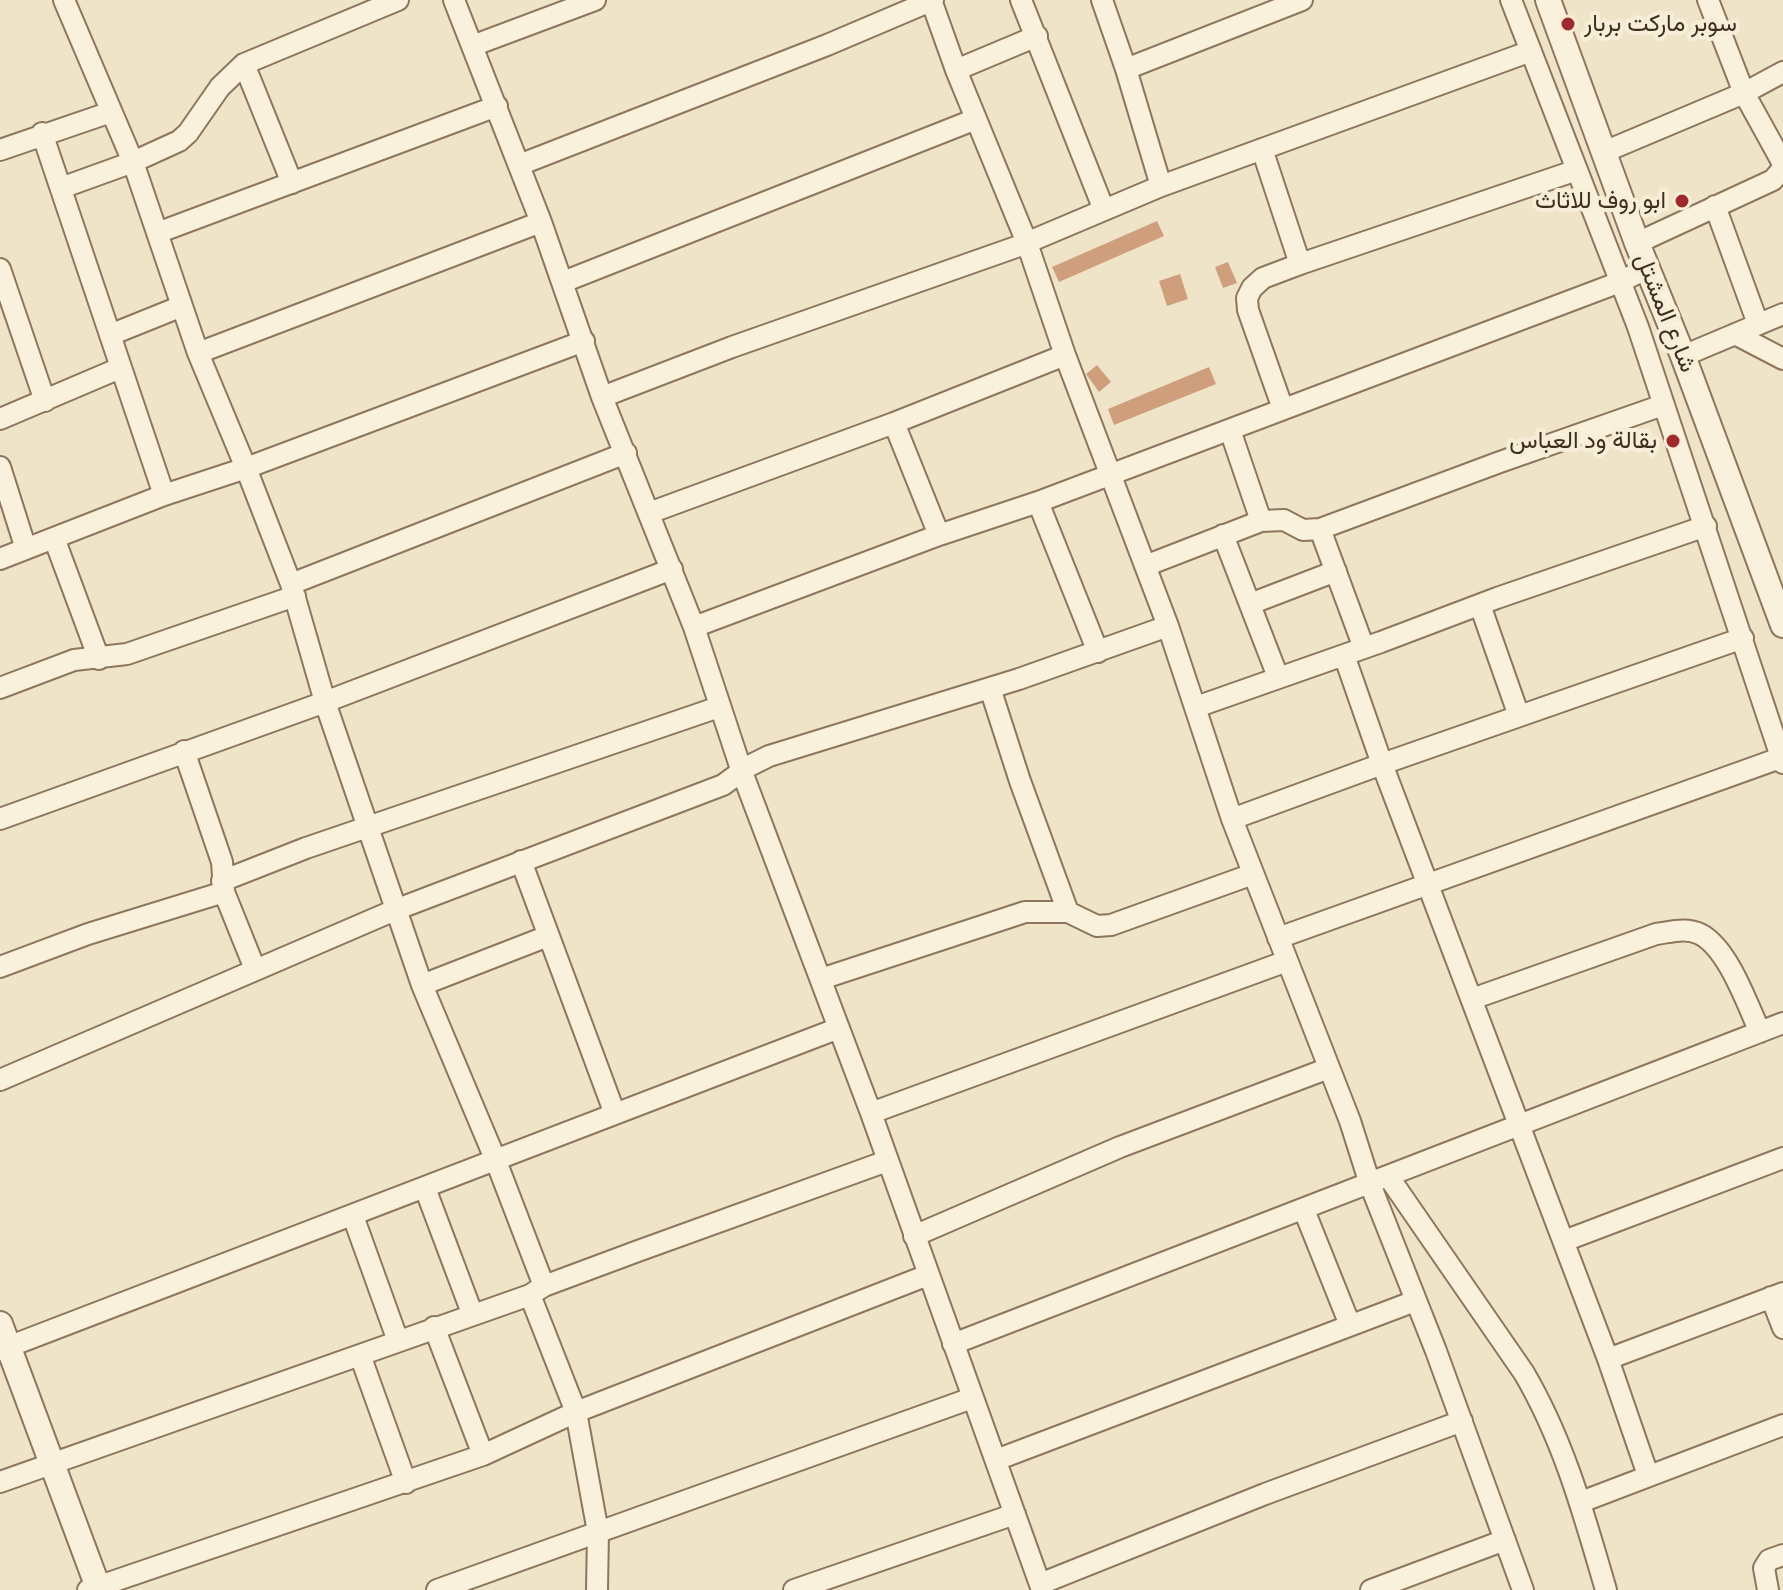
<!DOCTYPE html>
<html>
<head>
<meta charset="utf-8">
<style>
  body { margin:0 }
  canvas { display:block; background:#f0e4c8 }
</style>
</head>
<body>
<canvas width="1783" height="1590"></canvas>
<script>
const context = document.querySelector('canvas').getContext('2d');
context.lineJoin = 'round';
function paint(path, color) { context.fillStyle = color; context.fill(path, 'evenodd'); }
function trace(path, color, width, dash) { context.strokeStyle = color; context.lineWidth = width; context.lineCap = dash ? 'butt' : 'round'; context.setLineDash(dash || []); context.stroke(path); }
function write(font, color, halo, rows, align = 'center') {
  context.font = font + ' "PT Serif",Vazirmatn,serif'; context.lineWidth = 8; context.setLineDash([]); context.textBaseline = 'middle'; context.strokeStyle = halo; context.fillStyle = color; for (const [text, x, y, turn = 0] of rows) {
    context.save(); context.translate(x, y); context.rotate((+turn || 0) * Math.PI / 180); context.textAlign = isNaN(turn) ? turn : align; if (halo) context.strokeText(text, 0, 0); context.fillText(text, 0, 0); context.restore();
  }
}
paint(new Path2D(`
  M1157 221 1164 236 1059 282 1052 267Z
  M1228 262 1237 283 1223 288 1215 267Z
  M1180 274 1188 299 1167 306 1159 281Z
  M1097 365 1111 382 1099 392 1086 374Z
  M1209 367 1216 384 1114 425 1108 409Z`), '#cf9f7d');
const minor = new Path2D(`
  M64 0 133 162 198 353 246 468 291 584 325 702 422 985 496 1161 544 1286
  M454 0 541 222 602 397 694 627 742 772 871 1113 1042 1590
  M931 0 956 70 1027 243 1065 355 1168 626 1232 819 1350 1121 1370 1184 1436 1351 1523 1590
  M1021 0 1104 210
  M1102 0 1126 69 1161 186
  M1511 0 1638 327 1783 763
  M472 46 595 0
  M244 64 292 183
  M1126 69 1302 0
  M956 70 1037 36
  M42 133 164 495
  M1262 149 1300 264
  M0 150 111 112
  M1604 152 1744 93 1783 72
  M519 165 827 45 933 0
  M61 188 133 162 179 141 188 133 220 87 244 64 398 0
  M1715 206 1758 324
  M157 233 497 106
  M1637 243 1773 180 1782 169V162L1744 93 1708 0
  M0 269 45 401
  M563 282 976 119
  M1735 334 1783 359
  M110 335 182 306
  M198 353 541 222
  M1683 356 1783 314
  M602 397 732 347 1019 246 1161 186 1531 51
  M1283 409 1248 310 1247 298 1252 288 1263 278 1300 264 1577 170
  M0 419 120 368
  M894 423 939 535
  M1230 430 1261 521
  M0 467 26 549
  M1038 502 1098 652
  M649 513 894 423 1065 355
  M1320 529 1364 648
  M1223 535 1278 677
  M54 538 99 659
  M0 559 164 495 246 468 584 341
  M1145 566 1261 521 1284 520 1303 530 1320 529 1500 462 1663 405
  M291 584 626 453
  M1250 604 1336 571
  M1480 605 1519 716
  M694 627 939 535 1038 502 1620 282 1647 268
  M1344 655 1382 764 1608 1359 1783 1293
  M0 688 74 660 127 654 295 596
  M990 688 1020 781 1068 912
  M1196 707 1381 642 1497 598 1706 526
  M184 751 222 862 224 892 255 969
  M0 819 325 702 672 569
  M1232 819 1382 764 1743 638
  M521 861 615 1114
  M222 881 306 848 719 707
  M1278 938 1783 757
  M0 967 88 934 224 892
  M821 979 1025 912H1068L1097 926 1111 925 1253 874
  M422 985 548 936
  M1472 999 1656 934C1671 932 1686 927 1700 934 1728 948 1747 1004 1760 1032
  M0 1080 395 910 723 785 749 766 769 756 1019 679 1168 626
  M871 1113 1287 961
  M1388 1176 1524 1373C1564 1441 1584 1515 1606 1590
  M425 1188 472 1313
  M1304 1210 1350 1325
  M353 1216 398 1341
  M914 1236 1120 1147 1329 1068
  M1564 1241 1783 1158
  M530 1295 576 1412 598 1532 597 1590
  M1771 1297 1783 1328
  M434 1327 483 1455
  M953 1344 1783 1023
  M0 1350 839 1028
  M360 1355 406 1483
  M1608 1359 1648 1475
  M996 1460 1415 1301
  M0 1482 530 1295 544 1286 638 1251 887 1161
  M1581 1502 1783 1425
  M1040 1584 1265 1494 1462 1421
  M88 1590 483 1455 576 1412 928 1275
  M437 1590 972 1398
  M794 1590 1015 1514
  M1371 1590 1505 1540
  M1768 1590 1764 1568 1769 1560 1783 1555`);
const tertiary = new Path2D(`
  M1548 0 1637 243 1683 356 1783 625
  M0 1324 99 1590`);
trace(minor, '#8d765c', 24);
trace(tertiary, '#8d765c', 28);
trace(minor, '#faf1dc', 20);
trace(tertiary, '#faf1dc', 24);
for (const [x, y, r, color] of [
  [1568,24,8,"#9e2a2b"],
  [1682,201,8,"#9e2a2b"],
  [1673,441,8,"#9e2a2b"]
]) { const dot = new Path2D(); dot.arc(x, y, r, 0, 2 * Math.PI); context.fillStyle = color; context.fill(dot); trace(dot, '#f7eed8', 3); }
write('24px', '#3d2e20', '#f7eed8', [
  ["سوبر ماركت بربار",1584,24,"left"],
  ["ابو روف للاثاث",1666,201],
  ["بقالة ود العباس",1657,441]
], 'right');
write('24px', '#3d2e20', '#f7eed8', [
  ["شارع المشتل",1665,313,68]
]);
</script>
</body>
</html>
